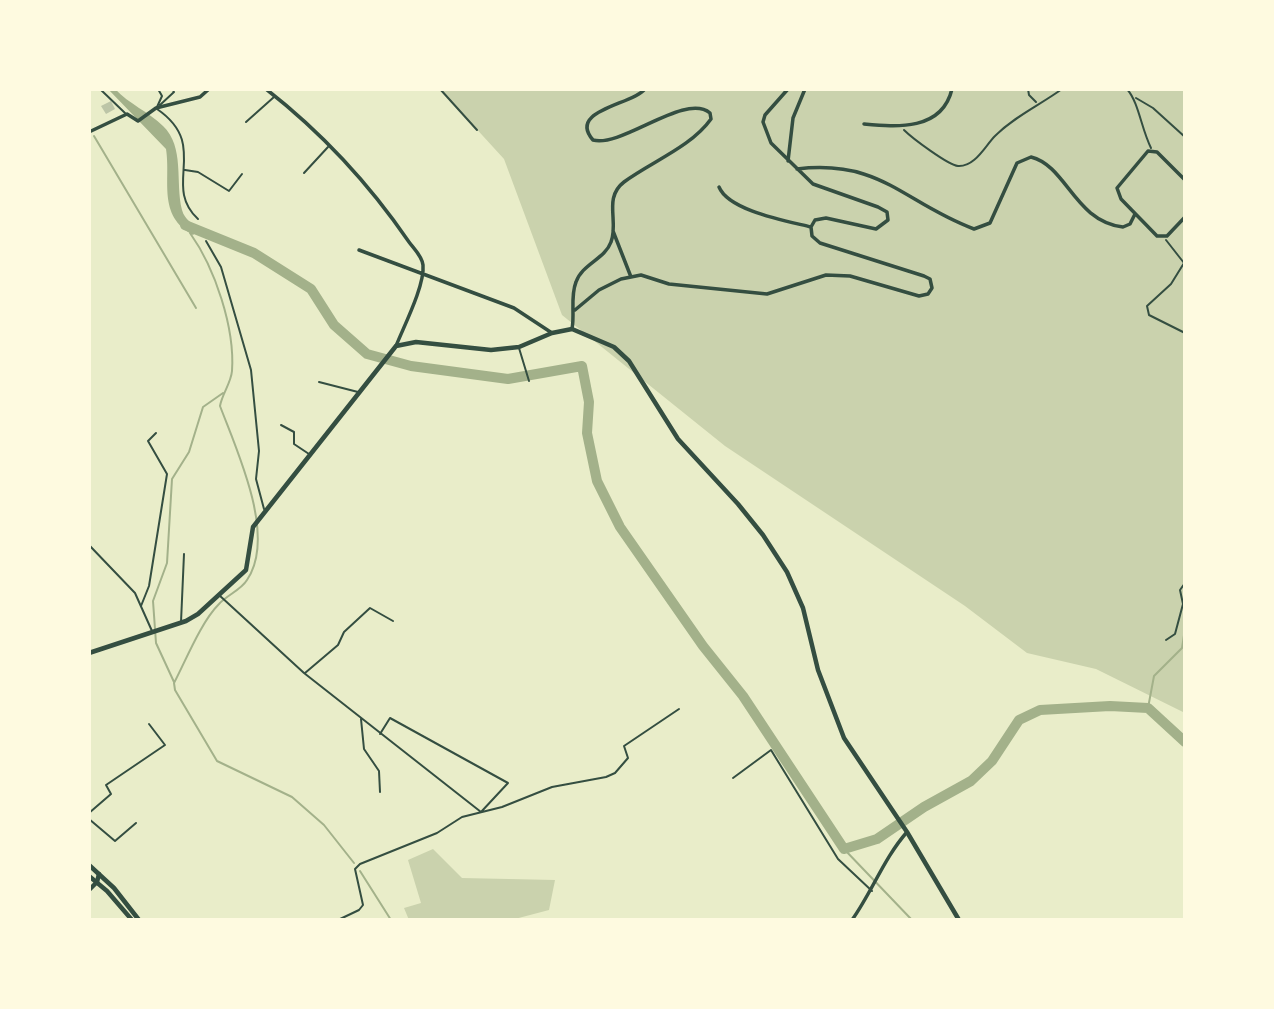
<!DOCTYPE html>
<html>
<head>
<meta charset="utf-8">
<style>
  body { margin:0 }
  #map { position:relative; width:1274px; height:1009px; overflow:hidden; background:#e9edc9; font-family:"Space Grotesk",sans-serif }
  canvas { display:block }
  .frame { position:absolute; inset:0; border:91px solid #fefae0; pointer-events:none }
</style>
</head>
<body>
<div id="map">
<canvas width="1274" height="1009"></canvas>
<div class="frame"></div>
</div>
<script>
const context = document.querySelector('canvas').getContext('2d');
context.lineJoin = 'round';
function paint(path, color) { context.fillStyle = color; context.fill(path, 'evenodd'); }
function trace(path, color, width, dash) { context.strokeStyle = color; context.lineWidth = width; context.lineCap = dash ? 'butt' : 'round'; context.setLineDash(dash || []); context.stroke(path); }
paint(new Path2D(`
  M440 89H1185V713L1096 669 1027 653 965 606 725 446 562 315 504 159Z
  M433 849 462 878 555 880 549 910 511 920H409L404 908 421 903 408 860Z`), '#cad2ad');
paint(new Path2D(`
  M108 89H115C129 104 149 112 163 126 185 147 175 182 182 210 185 221 193 221 196 232L193 235C157 215 171 181 166 149Z`), '#a3b18a');
trace(new Path2D(`
  M94 136 196 308
  M190 233C215 268 235 328 232 371 231 383 222 394 220 406 237 451 277 536 247 580 241 590 227 595 219 604 201 622 186 660 174 683L175 690 217 761 292 797 324 825 354 863
  M174 682 156 643 153 601 167 563 172 479 189 452 203 407 223 393
  M1148 708 1154 676 1182 648 1185 629
  M844 849 912 920
  M360 871 391 920`), '#a3b18a', 2);
trace(new Path2D(`
  M185 225 254 253 311 289 334 325 367 354 411 366 508 379 582 366 589 402 587 433 597 481 620 527 703 646 743 696 844 849 877 839 924 807 971 781 992 761 1019 720 1040 710 1110 706 1148 708 1185 742`), '#a3b18a', 10);
paint(new Path2D(`
  M111 101 115 109 106 114 101 106Z`), '#bcc5a7');
trace(new Path2D(`
  M440 89 477 130
  M1028 89 1029 95 1036 102
  M1127 89C1139 103 1141 128 1151 148
  M1136 98 1153 108 1185 137
  M904 130C912 138 948 165 958 166 975 167 985 146 995 136 1015 116 1040 105 1062 89
  M1166 240 1184 263 1171 284 1147 306 1149 315 1185 333
  M1166 640 1175 634 1183 604 1180 590 1185 583`), '#344e41', 2);
trace(new Path2D(`
  M100 89 125 113
  M160 105 174 92 172 89
  M157 107 162 96 158 89
  M157 109C211 146 161 185 198 219
  M246 122 274 97
  M185 170 198 172 229 191 242 174
  M304 173 328 147
  M206 241 221 267 251 370 259 451 256 479 264 509
  M519 348 529 381
  M319 382 358 392
  M281 425 294 432V444L309 454
  M89 545 135 593 152 631
  M219 595 304 673 481 812 508 783 390 718 380 734
  M141 606 149 586 167 474 148 441 156 433
  M181 622 184 554
  M305 673 338 645 344 632 370 608 393 621
  M361 719 364 749 379 771 380 792
  M733 778 771 750 838 859 872 891
  M89 813 111 794 106 785 165 745 149 724
  M89 819 115 841 136 823
  M338 920 359 910 363 905 355 869 360 864 437 833 462 817 502 807 552 787 606 777 615 773 628 758 624 746 679 709`), '#344e41', 2);
trace(new Path2D(`
  M266 89C321 132 370 185 409 242 414 249 422 256 423 265 425 285 404 326 396 346
  M864 124C897 127 942 131 952 89
  M89 132 127 114 138 121 156 108 200 97 209 89
  M788 161 793 118 805 89
  M797 169C881 159 904 203 974 229L990 223 1017 163 1031 157C1067 166 1074 221 1123 227L1130 224 1135 214
  M1185 180 1157 152 1148 151 1117 188 1121 199 1157 236H1167L1185 217
  M719 187C729 211 787 221 811 227
  M613 231 631 277
  M359 250 514 308 552 333
  M575 310 599 290 621 279 641 275 669 284 767 294 826 275 850 276 919 296 928 294 932 288 930 279 924 276 820 243 812 236 811 227 815 220 826 218 876 229 888 220 887 212 878 207 813 184 771 143 763 122 765 115 788 89
  M572 329C575 313 570 297 576 282 582 264 605 259 611 242 619 222 603 198 624 182 651 162 691 147 711 119L710 113C685 92 622 148 593 140 567 110 632 105 645 89
  M852 920C872 892 884 858 907 832`), '#344e41', 3.5);
trace(new Path2D(`
  M89 653 186 621 198 614 246 570 253 527 396 346 416 342 491 350 519 347 552 333 572 329 614 347 629 361 678 439 738 504 763 535 787 572 803 608 818 670 844 738 907 832 959 920
  M89 890 97 882 99 874`), '#344e41', 4.5);
trace(new Path2D(`
  M89 865 114 888 139 920
  M89 876 107 891 132 920`), '#344e41', 4.5);
</script>
</body>
</html>
